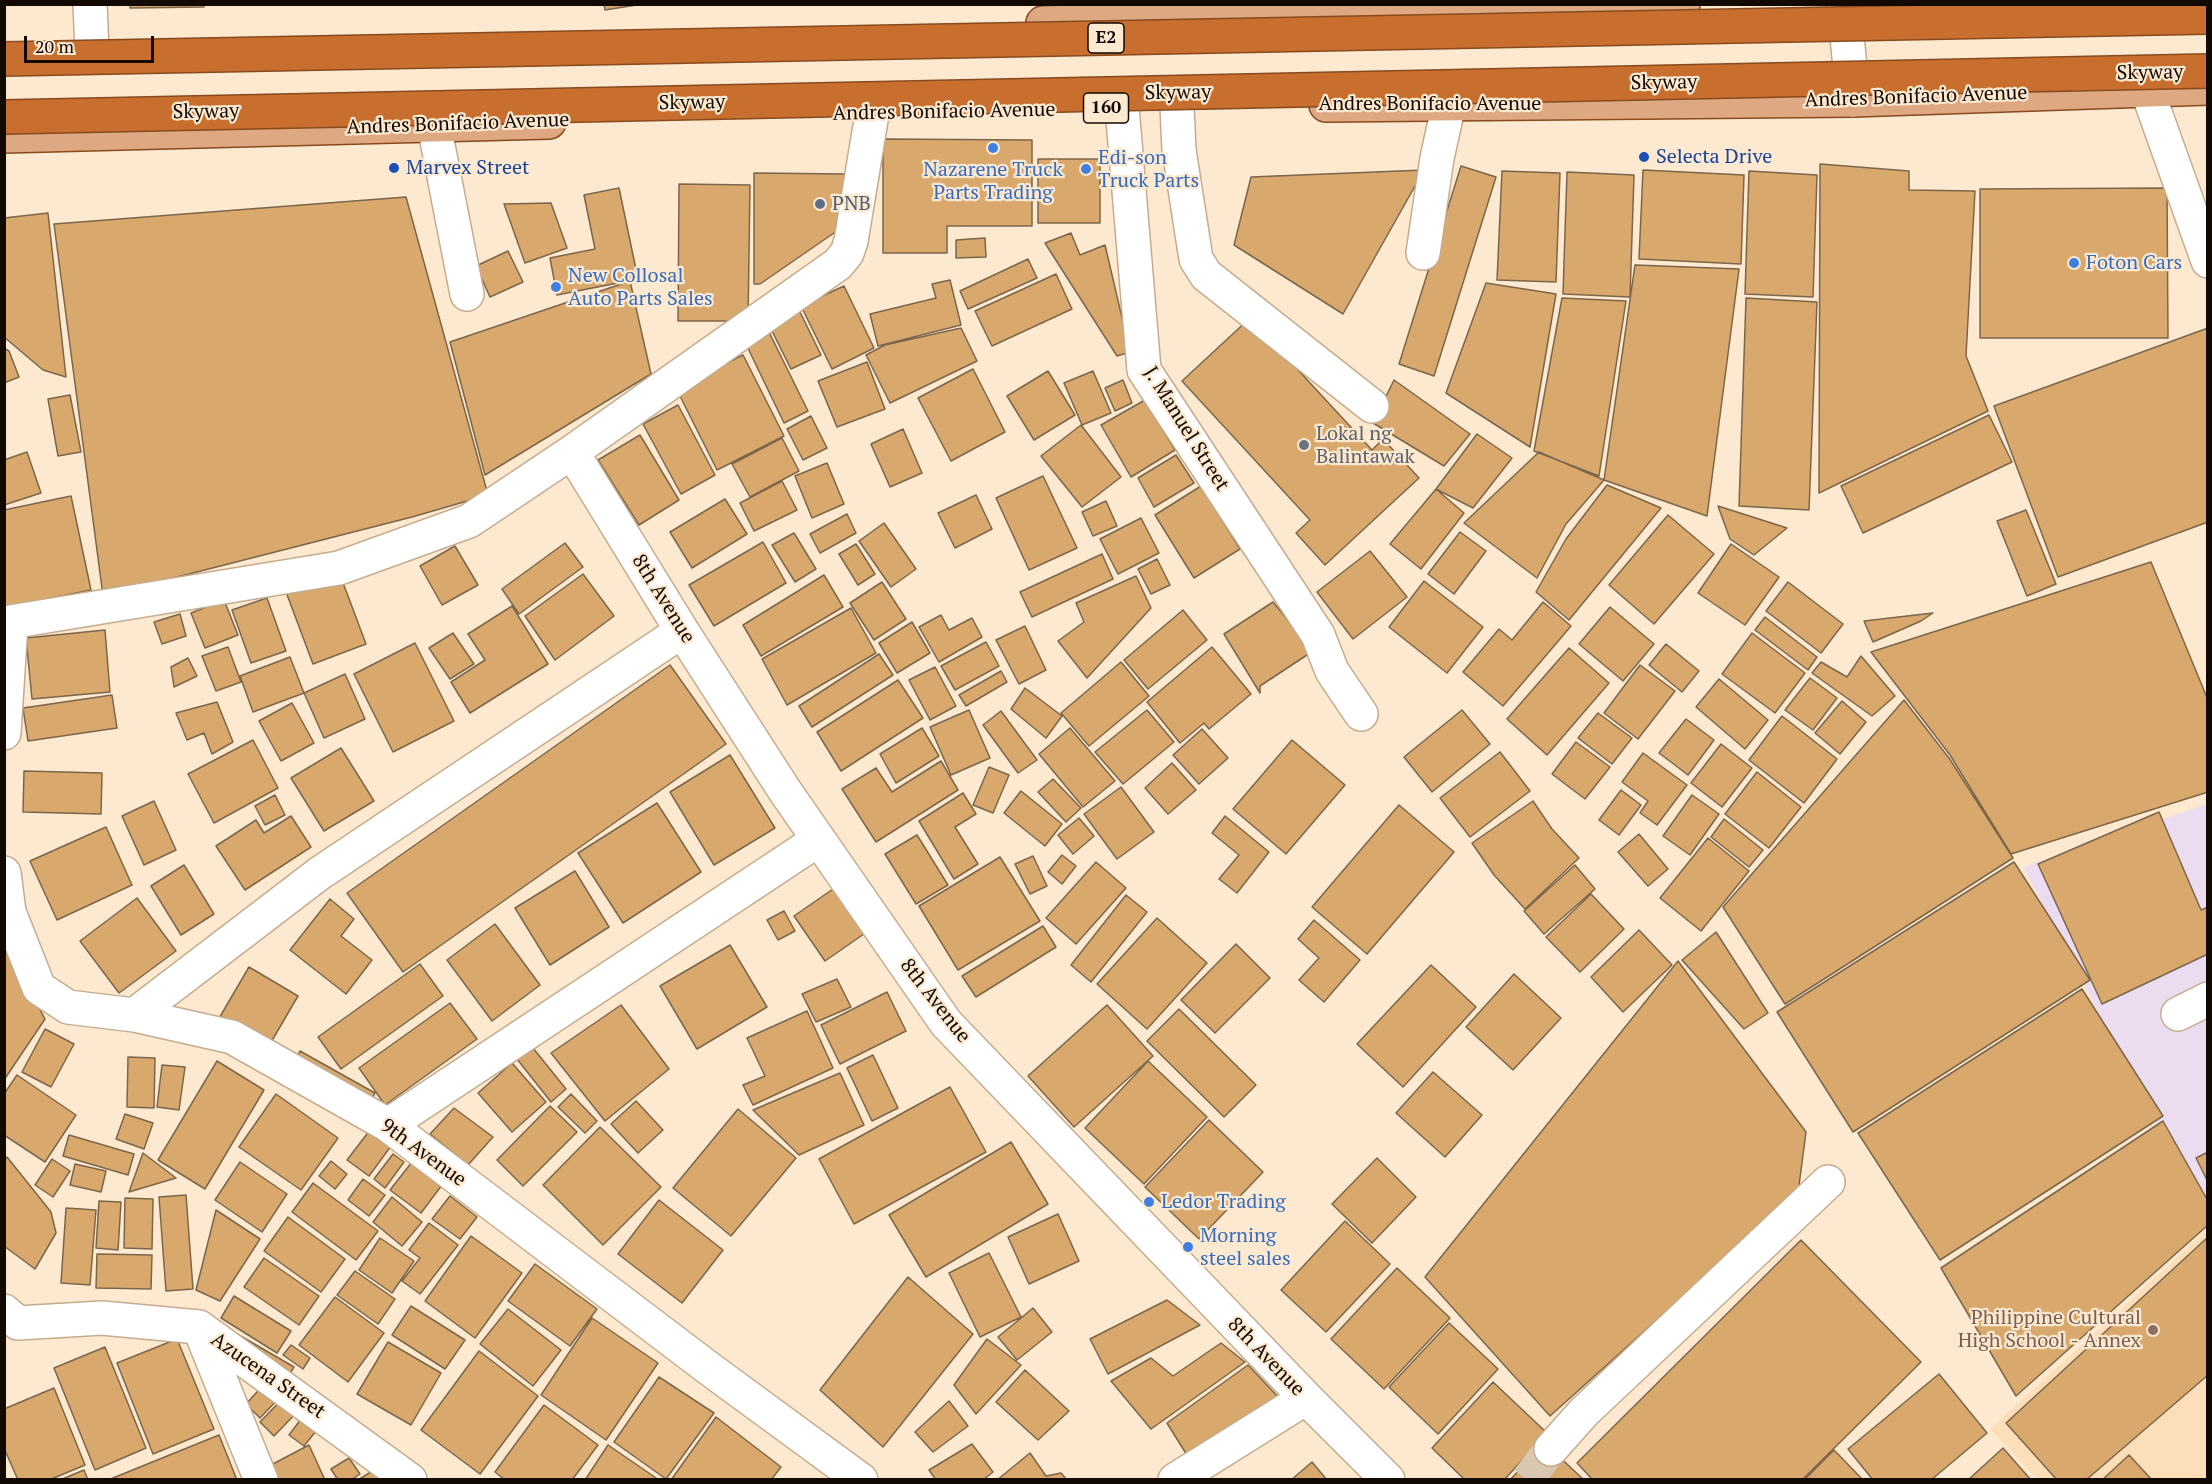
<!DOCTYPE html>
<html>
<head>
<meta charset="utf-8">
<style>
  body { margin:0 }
  #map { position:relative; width:2212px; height:1484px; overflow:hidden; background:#fde9d0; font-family:"PT Serif",serif }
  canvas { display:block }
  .frame { position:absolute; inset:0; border:6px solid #120902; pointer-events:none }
  .scale { position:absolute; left:24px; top:36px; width:130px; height:27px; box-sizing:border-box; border:3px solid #120902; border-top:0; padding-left:8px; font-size:18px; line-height:21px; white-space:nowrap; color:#120902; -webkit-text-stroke:4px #fde9d0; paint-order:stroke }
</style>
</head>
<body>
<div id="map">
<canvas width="2212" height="1484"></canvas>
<div class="frame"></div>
<div class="scale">20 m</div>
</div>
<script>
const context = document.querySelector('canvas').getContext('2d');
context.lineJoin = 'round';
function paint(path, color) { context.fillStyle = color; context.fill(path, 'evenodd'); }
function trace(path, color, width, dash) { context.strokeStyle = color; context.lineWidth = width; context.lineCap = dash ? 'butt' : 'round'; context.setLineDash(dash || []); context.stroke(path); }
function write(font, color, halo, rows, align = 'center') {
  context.font = font + ' "PT Serif",serif'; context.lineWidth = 4.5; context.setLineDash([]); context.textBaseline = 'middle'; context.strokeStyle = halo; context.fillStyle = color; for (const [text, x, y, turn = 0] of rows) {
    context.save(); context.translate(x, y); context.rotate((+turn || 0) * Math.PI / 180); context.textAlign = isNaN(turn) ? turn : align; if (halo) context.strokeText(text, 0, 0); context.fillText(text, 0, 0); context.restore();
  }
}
paint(new Path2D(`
  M2207 804V1214L2160 1130 2023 867Z`), '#ebdcef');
paint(new Path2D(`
  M2207 1230V1479H2037L1990 1429Z`), '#fcdeb9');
const building = new Path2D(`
  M130 4H204V7L130 8Z
  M604 4H643L605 10Z
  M883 139 1032 140V226H947V253H883Z
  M1038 159H1100V223H1038Z
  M1820 164 1909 171V190L1975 191 1966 356 1988 411 1819 493Z
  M1461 166 1496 177 1434 376 1399 364Z
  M1424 170 1343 314 1234 245 1251 177Z
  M1643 170 1744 175 1741 264 1639 259Z
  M1502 171 1560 173 1556 282 1497 280Z
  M1749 171 1817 175 1813 297 1745 294Z
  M1567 172 1634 175 1630 297 1563 294Z
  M754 173 847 174V224L760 284H754Z
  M679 184 750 185 748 321H678Z
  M619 188 638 279 557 295 550 258 595 249 584 195Z
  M2167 188 2168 338H1980V189Z
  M406 197 488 495 412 517 103 596 54 224Z
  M551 203 567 248 525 263 504 204Z
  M48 213 66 377 43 370 4 337V218Z
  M1071 233 1080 255 1105 245 1130 352 1117 356 1045 243Z
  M985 238 986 257 956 258V240Z
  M508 251 523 282 490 297 476 266Z
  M1028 259 1037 278 968 309 960 291Z
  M1635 265 1739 269 1707 516 1604 480Z
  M1056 274 1072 309 992 346 975 311Z
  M950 280 961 325 878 346 870 314 936 298 932 284Z
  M630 281 651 374 485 475 450 342Z
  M1486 283 1556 294 1530 447 1446 393Z
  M844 286 874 348 832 369 801 306Z
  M1562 298 1626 301 1599 476 1534 451Z
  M1746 298 1817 302 1809 510 1739 506Z
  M798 308 821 355 791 369 768 323Z
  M1250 318 1372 450 1383 439 1419 478 1325 565 1296 533 1310 520 1182 381Z
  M767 328 808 411 784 423 744 340Z
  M961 328 977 361 890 403 866 355 885 345Z
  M2208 328V522L2058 577 1994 406Z
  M4 348 9 351 19 377 4 383Z
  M743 355 784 436 717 470 676 388Z
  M867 362 885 409 837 427 818 381Z
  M973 369 1005 432 951 461 918 398Z
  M1048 371 1075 415 1034 440 1007 396Z
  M1093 371 1111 413 1082 425 1064 383Z
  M1123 380 1132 403 1115 411 1105 388Z
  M1394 380 1470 434 1444 466 1373 423Z
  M70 395 81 452 58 456 48 399Z
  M1145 400 1175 450 1131 477 1101 425Z
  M678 405 715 475 681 494 643 424Z
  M1989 415 2012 462 1863 533 1841 486Z
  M811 416 827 448 803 460 787 429Z
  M1081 425 1121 477 1082 507 1041 456Z
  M903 429 922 473 890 487 871 444Z
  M1477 434 1512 458 1473 508 1436 489Z
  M640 435 679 500 639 525 598 460Z
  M782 438 799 471 750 497 732 464Z
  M27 452 41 493 4 505V460Z
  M1539 452 1604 480 1566 524 1537 578 1464 523Z
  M1176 455 1194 483 1154 507 1138 478Z
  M827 463 844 504 812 518 795 476Z
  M1043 476 1077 548 1029 570 996 498Z
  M782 481 797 510 754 531 740 503Z
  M1607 485 1661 508 1569 620 1536 592 1566 539Z
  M1201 486 1240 549 1194 578 1155 515Z
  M1436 489 1464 513 1421 569 1390 544Z
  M976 495 992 529 955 548 938 513Z
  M71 496 91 590 4 608V510Z
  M725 499 747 534 692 568 670 532Z
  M1106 501 1117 526 1093 536 1082 512Z
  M1718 506 1787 528 1754 555 1730 539Z
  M2026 510 2056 584 2027 596 1997 521Z
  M847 514 856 533 820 553 810 534Z
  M1668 515 1714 554 1654 624 1609 585Z
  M1141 518 1159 553 1118 574 1100 539Z
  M884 523 916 569 891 587 859 541Z
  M1460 532 1486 551 1454 594 1428 574Z
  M794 533 816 569 795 582 772 545Z
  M763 542 786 583 714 626 689 585Z
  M565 543 583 567 519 614 502 589Z
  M856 544 875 574 858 585 839 554Z
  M1731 544 1779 577 1745 625 1698 593Z
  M455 546 478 585 442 605 420 566Z
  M1370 551 1407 597 1353 639 1317 592Z
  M1102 554 1113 579 1032 617 1020 592Z
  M1157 559 1170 585 1151 594 1138 569Z
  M2151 562 2208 700V792L2011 854 1950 755 1871 652Z
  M339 572 366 644 313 664 286 592Z
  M583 574 614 616 555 660 525 616Z
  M824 575 843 607 761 656 743 625Z
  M1136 576 1151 608 1087 678 1058 641 1084 622 1076 603Z
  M1424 581 1483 627 1447 673 1389 627Z
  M882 582 906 619 874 640 850 603Z
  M1788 582 1843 624 1821 653 1766 611Z
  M267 598 286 651 251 663 232 610Z
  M224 600 238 635 205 648 191 613Z
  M1273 602 1313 651 1260 686V693L1224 634Z
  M1543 602 1571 626 1503 706 1463 672 1499 629 1512 640Z
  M512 606 548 664 470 713 451 682 485 660 468 634Z
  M1610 607 1654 644 1623 681 1579 644Z
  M851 608 876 653 787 705 762 659Z
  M1183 610 1207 640 1148 689 1124 660Z
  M1933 613 1921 621 1873 642 1864 621Z
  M180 614 186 636 162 644 154 622Z
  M941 615 949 630 972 618 982 637 939 662 919 627Z
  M1765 617 1817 657 1808 670 1755 630Z
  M912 622 930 653 897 673 879 643Z
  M1025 626 1046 670 1019 684 996 640Z
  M105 630 110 692 32 699 26 638Z
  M453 633 474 664 450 679 429 648Z
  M1752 633 1805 673 1775 713 1722 674Z
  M986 642 999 666 955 690 941 666Z
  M415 643 454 721 393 752 354 674Z
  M1666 644 1699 671 1682 692 1649 665Z
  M228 647 241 682 216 691 202 656Z
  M1212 647 1251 694 1209 729 1204 723 1180 743 1147 702Z
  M1569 648 1609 683 1547 755 1507 719Z
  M879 654 893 675 812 727 799 706Z
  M1861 656 1895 696 1872 716 1812 673 1821 662 1847 677Z
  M290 657 304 693 253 712 240 676Z
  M188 658 197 676 174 687 171 667Z
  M1121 662 1149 696 1089 746 1061 713Z
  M670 665 726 744 403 972 347 893Z
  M1640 665 1675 691 1638 739 1604 713Z
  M935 667 956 706 930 720 909 680Z
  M1001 671 1007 682 966 706 959 695Z
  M345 674 365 719 324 738 304 693Z
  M1810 678 1837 698 1813 730 1785 710Z
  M1719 679 1768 720 1745 749 1696 707Z
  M898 680 923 718 841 771 817 732Z
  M1025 688 1062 716 1046 738 1011 709Z
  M112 695 117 728 28 741 23 708Z
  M1904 700 1949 758 2013 858 1785 1004 1723 907Z
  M1842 701 1866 722 1840 754 1815 733Z
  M217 702 233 742 212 754 204 733 187 740 176 713Z
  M292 703 314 743 281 761 259 721Z
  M969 710 990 758 951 775 930 727Z
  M1147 710 1174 742 1123 784 1095 752Z
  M1462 710 1490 744 1432 792 1404 757Z
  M1001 711 1037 760 1018 773 983 725Z
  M1598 713 1632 738 1612 764 1578 738Z
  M1782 716 1837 759 1804 803 1749 760Z
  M1686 719 1714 740 1688 775 1659 753Z
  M922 728 939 756 896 783 880 754Z
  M1070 728 1115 781 1083 807 1039 754Z
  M1202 729 1228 758 1199 784 1173 755Z
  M253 740 278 788 214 823 188 774Z
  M1292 740 1345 785 1286 854 1233 809Z
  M1576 742 1610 767 1585 799 1552 774Z
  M1721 744 1752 768 1722 807 1691 783Z
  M341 748 374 801 324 831 291 778Z
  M1500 752 1530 791 1470 837 1440 798Z
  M1643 753 1687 785 1657 825 1640 813 1648 801 1622 782Z
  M730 755 775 828 714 865 670 792Z
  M941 761 958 790 876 842 842 789 876 768 892 792Z
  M1172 763 1196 790 1168 814 1145 788Z
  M989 767 1009 775 993 813 973 805Z
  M24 771 102 773 101 814 23 812Z
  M1757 772 1801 807 1769 848 1725 814Z
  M1053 779 1081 808 1066 822 1038 792Z
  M1121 787 1154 832 1117 859 1084 814Z
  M1621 790 1641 805 1619 835 1599 820Z
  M1021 791 1062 824 1045 846 1004 813Z
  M963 793 976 814 955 827 978 864 954 879 919 821Z
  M275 795 285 815 265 825 255 806Z
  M1692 795 1719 814 1690 855 1663 836Z
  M154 801 176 850 144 865 122 816Z
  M1533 801 1552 829 1579 858 1525 909 1494 875 1472 843Z
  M657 803 701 872 623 923 578 853Z
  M1399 805 1454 852 1367 954 1312 907Z
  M2159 812 2201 910 2208 907V954L2102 1004 2038 864Z
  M291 816 311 847 245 890 216 846 256 820 264 833Z
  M1225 816 1269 852 1237 893 1219 879 1239 855 1212 833Z
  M1079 818 1094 836 1073 854 1058 835Z
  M1724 819 1763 850 1749 867 1711 837Z
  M106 827 132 885 57 920 30 861Z
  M1639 834 1668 869 1648 886 1618 852Z
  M917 835 948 885 916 904 885 854Z
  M1708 838 1749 871 1701 931 1660 898Z
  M1062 855 1076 866 1062 884 1048 872Z
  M1033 856 1047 886 1030 894 1015 864Z
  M1000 857 1040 921 958 970 919 906Z
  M1096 862 1126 888 1076 944 1046 918Z
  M2014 862 2090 980 1853 1132 1777 1012Z
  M184 865 214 914 181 935 151 886Z
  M1575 865 1595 889 1544 934 1524 911Z
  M575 871 609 927 550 965 515 908Z
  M833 889 864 934 825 961 794 916Z
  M1591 894 1624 929 1580 972 1546 937Z
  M1126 895 1147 912 1091 982 1071 965Z
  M137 898 176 951 119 993 80 941Z
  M330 899 354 919 341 936 372 960 346 994 290 950Z
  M784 911 795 931 778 940 767 920Z
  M1157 918 1207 963 1147 1029 1097 984Z
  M1314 920 1360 960 1324 1002 1299 980 1319 958 1298 939Z
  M495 924 540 985 492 1021 447 960Z
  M1043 926 1056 947 976 997 962 976Z
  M1639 930 1672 965 1623 1012 1591 977Z
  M1716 932 1768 1013 1744 1029 1682 960Z
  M4 941 45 1019 4 1080Z
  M1236 944 1270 978 1215 1033 1181 1000Z
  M730 945 767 1007 697 1049 660 986Z
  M1678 961 1806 1132 1798 1193 1550 1416 1425 1277Z
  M420 964 443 996 341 1069 318 1037Z
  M1431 965 1476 1007 1403 1087 1357 1044Z
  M249 967 298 996 267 1049 218 1020Z
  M1514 974 1561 1018 1513 1070 1466 1027Z
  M837 979 851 1007 816 1022 802 994Z
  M2082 989 2163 1116 1940 1260 1858 1133Z
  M887 992 906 1031 840 1064 821 1025Z
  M450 1003 477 1039 385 1105 359 1068Z
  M621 1005 669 1069 605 1121 551 1053Z
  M1107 1005 1153 1056 1074 1127 1028 1076Z
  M1179 1009 1256 1085 1224 1117 1147 1041Z
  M807 1011 833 1068 753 1105 743 1085 765 1076 747 1038Z
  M45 1029 74 1044 51 1087 22 1072Z
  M533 1048 566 1089 551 1102 517 1059Z
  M300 1051 375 1093 366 1110 291 1067Z
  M873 1055 898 1108 872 1121 847 1068Z
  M128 1057 155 1058 154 1108 127 1107Z
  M217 1061 264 1090 205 1189 158 1160Z
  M1148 1061 1207 1117 1144 1184 1085 1128Z
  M512 1063 546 1102 512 1132 478 1093Z
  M162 1065 185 1067 179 1110 157 1107Z
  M1433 1072 1482 1115 1445 1157 1396 1113Z
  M840 1073 864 1125 799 1155 753 1110Z
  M17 1075 76 1115 45 1162 4 1135V1094Z
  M950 1087 986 1152 854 1224 819 1159Z
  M276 1094 338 1138 301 1190 239 1147Z
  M571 1094 597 1121 585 1133 558 1107Z
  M636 1101 663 1130 638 1153 611 1124Z
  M550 1106 577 1132 523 1186 497 1160Z
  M454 1108 493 1137 468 1165 430 1134Z
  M738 1109 796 1158 731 1236 673 1188Z
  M125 1114 153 1123 144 1149 116 1139Z
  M1209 1120 1263 1172 1199 1239 1145 1187Z
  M2163 1121 2208 1201V1225L2016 1396 1941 1268Z
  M600 1127 661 1187 603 1245 543 1185Z
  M370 1130 391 1146 369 1176 347 1160Z
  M69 1135 134 1154 128 1175 63 1156Z
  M1011 1142 1048 1204 926 1277 889 1215Z
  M2208 1152V1182L2196 1158Z
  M143 1153 176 1178 129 1192Z
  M393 1154 404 1162 385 1188 374 1179Z
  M7 1157 51 1212 56 1233 35 1269 4 1246V1161Z
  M1377 1158 1416 1197 1372 1243 1332 1204Z
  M52 1159 70 1171 53 1197 35 1185Z
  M331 1161 347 1174 335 1189 319 1176Z
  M240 1162 287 1194 262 1232 215 1200Z
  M412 1162 442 1185 421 1213 390 1190Z
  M75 1164 106 1171 101 1192 70 1185Z
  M363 1179 385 1195 369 1216 348 1200Z
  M313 1183 378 1231 356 1260 292 1212Z
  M186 1195 193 1289 166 1291 159 1197Z
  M450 1196 477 1217 460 1239 432 1219Z
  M392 1197 422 1222 402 1246 373 1222Z
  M125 1198 153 1199 152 1249 124 1248Z
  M659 1200 723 1250 682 1303 618 1254Z
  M99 1201 121 1202 118 1250 96 1248Z
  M66 1208 96 1210 90 1285 61 1283Z
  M216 1210 260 1239 220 1301 196 1290Z
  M1058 1214 1079 1261 1029 1284 1008 1237Z
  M288 1217 345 1259 321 1292 264 1251Z
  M1345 1221 1390 1264 1326 1332 1281 1290Z
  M429 1223 458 1245 420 1294 402 1281 420 1258 409 1250Z
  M471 1236 522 1273 475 1338 425 1301Z
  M2208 1237V1375L2086 1480H2057L2006 1423Z
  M380 1238 414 1261 392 1293 359 1270Z
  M1801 1240 1921 1362 1802 1480H1593L1577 1463Z
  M989 1253 1021 1317 980 1337 949 1273Z
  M97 1254 152 1255 151 1289 96 1288Z
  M264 1258 319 1296 299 1325 244 1287Z
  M535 1264 597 1309 570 1346 508 1301Z
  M1397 1268 1450 1318 1384 1389 1331 1339Z
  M355 1271 395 1299 378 1324 337 1295Z
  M908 1277 973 1334 883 1447 820 1390Z
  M234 1296 291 1331 277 1353 221 1318Z
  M335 1297 384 1333 348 1382 299 1345Z
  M1167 1300 1200 1325 1108 1374 1090 1339Z
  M411 1306 465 1340 445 1369 392 1335Z
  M1033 1308 1052 1332 1017 1360 998 1337Z
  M508 1309 561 1350 533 1386 480 1344Z
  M592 1318 658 1363 606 1440 541 1395Z
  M1449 1323 1498 1369 1438 1434 1389 1387Z
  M232 1331 294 1367 286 1380 225 1343Z
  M177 1339 214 1429 153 1454 117 1363Z
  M987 1339 1021 1365 976 1414 954 1385Z
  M388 1342 441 1373 411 1425 357 1394Z
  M1221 1343 1245 1362 1151 1429 1111 1381 1151 1358 1173 1376Z
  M291 1345 310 1358 303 1369 283 1355Z
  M105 1347 146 1448 95 1470 54 1368Z
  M479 1351 538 1396 480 1474 421 1430Z
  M1248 1365 1282 1401 1190 1460 1167 1423Z
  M1025 1370 1069 1411 1038 1440 996 1402Z
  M1939 1374 1987 1433 1931 1480H1873L1848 1449Z
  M659 1377 714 1413 666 1479 614 1442Z
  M267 1381 281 1396 260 1418 246 1404Z
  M1493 1382 1547 1433 1504 1480H1465L1432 1448Z
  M54 1388 85 1465 49 1480H18L4 1448V1409Z
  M288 1393 302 1407 274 1436 260 1422Z
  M949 1401 968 1426 933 1452 915 1432Z
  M544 1405 598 1445 572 1480H505L495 1472Z
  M716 1417 781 1467 771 1480H671Z
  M301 1419 316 1431 304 1446 289 1435Z
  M219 1435 237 1480H108Z
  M1545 1442 1551 1449 1584 1480H1510Z
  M972 1444 993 1472 983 1480H936L929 1470Z
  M309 1445 325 1480H276L269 1466Z
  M608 1445 659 1480H585Z
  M2003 1448 2031 1480H1968Z
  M1834 1450 1863 1480H1804Z
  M1030 1453 1046 1476 1061 1473 1067 1480H997Z
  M2129 1455 2152 1480H2102Z
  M349 1458 360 1474 351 1480H338L331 1469Z
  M1312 1462 1327 1480H1291Z
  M377 1468 383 1480H358Z
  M84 1470 88 1480H60Z`);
paint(building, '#d8a86c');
trace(building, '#7c664b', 1.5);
trace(new Path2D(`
  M1527 1480 1551 1449`), '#dac7b1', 33, [33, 16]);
const minor = new Path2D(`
  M90 4 92 51
  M1844 4 1853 100
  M2147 90 2208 261
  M1122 107 1144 370 1318 635 1332 671 1361 714
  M1177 107 1179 150 1196 259 1206 275 1372 406
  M434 125 467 294
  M1423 253 1437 158 1449 104
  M572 452 682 631 785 791 946 1023 1306 1398 1388 1480
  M4 623 339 568 469 521 572 452 838 264 847 253 851 241 872 114
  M4 733 11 623
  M4 873 9 912 39 988 68 1007 134 1015 232 1037 388 1125 711 1370 861 1480
  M2178 1014 2208 999
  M134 1015 320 873 682 631
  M388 1125 818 840
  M4 1311 18 1323 102 1318 199 1327 410 1480
  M199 1327 261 1480
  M1551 1449 1584 1412 1828 1182
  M1175 1480 1306 1398`);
const major = new Path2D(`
  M1043 23 1683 4
  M1326 105 1853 100 2208 88
  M4 136 549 122`);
trace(minor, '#c5ac8f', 36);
trace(major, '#884b1f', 36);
trace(minor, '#fff', 33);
trace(major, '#dea882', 33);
const highwayBridge = new Path2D(`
  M4 59 2208 17
  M4 117 2208 71`);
trace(highwayBridge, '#884b1f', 36, []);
trace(highwayBridge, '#c86e2e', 33);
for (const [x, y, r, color] of [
  [993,148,6,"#3f7fe0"],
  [1644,157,6,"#1a4fb4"],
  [394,168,6,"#1a4fb4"],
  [1086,169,6,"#3f7fe0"],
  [820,204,6,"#5c6f8a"],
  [2074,263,6,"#3f7fe0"],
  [556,287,6,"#3f7fe0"],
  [1304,445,6,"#6b7280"],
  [1149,1202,6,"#3f7fe0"],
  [1188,1247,6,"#3f7fe0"],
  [2153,1330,6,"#8d6e63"]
]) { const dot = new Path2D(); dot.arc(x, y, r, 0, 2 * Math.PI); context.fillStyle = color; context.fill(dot); trace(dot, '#fde9d0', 2); }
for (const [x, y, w] of [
  [1106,38,36],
  [1106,108,45]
]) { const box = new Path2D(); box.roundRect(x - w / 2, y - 15, w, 30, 4.5); context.fillStyle = '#fde9d0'; context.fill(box); trace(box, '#120902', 1.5); }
write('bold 18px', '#120902', null, [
  ["E2",1106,38],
  ["160",1106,108]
]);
write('20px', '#120902', '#fde9d0', [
  ["Skyway",2150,73,-1],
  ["Skyway",1664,83,-1],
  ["Skyway",1178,93,-1],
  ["Andres Bonifacio Avenue",1916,97,-2],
  ["Skyway",692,103,-1],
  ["Andres Bonifacio Avenue",1430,104],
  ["Skyway",206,112,-1],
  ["Andres Bonifacio Avenue",944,112,-1],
  ["Andres Bonifacio Avenue",458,124,-2],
  ["J. Manuel Street",1186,429,58],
  ["8th Avenue",663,599,58],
  ["8th Avenue",935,1001,52],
  ["9th Avenue",423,1153,36],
  ["8th Avenue",1266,1357,46],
  ["Azucena Street",268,1376,35]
]);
write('20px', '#164399', '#fde9d0', [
  ["Selecta Drive",1656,157],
  ["Marvex Street",406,168]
], 'left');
write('20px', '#366cbe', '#fde9d0', [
  ["Edi-son",1098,158],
  ["Truck Parts",1098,181],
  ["Nazarene Truck",993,170,"center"],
  ["Parts Trading",993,193,"center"],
  ["Foton Cars",2086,263],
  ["New Collosal",568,276],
  ["Auto Parts Sales",568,299],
  ["Ledor Trading",1161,1202],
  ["Morning",1200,1236],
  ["steel sales",1200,1259]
], 'left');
write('20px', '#4e5e75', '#fde9d0', [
  ["PNB",832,204]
], 'left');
write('20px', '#5b616d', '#fde9d0', [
  ["Lokal ng",1316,434],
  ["Balintawak",1316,457]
], 'left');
write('20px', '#785e54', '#fde9d0', [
  ["Philippine Cultural",2141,1318],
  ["High School - Annex",2141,1341]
], 'right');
</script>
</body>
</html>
